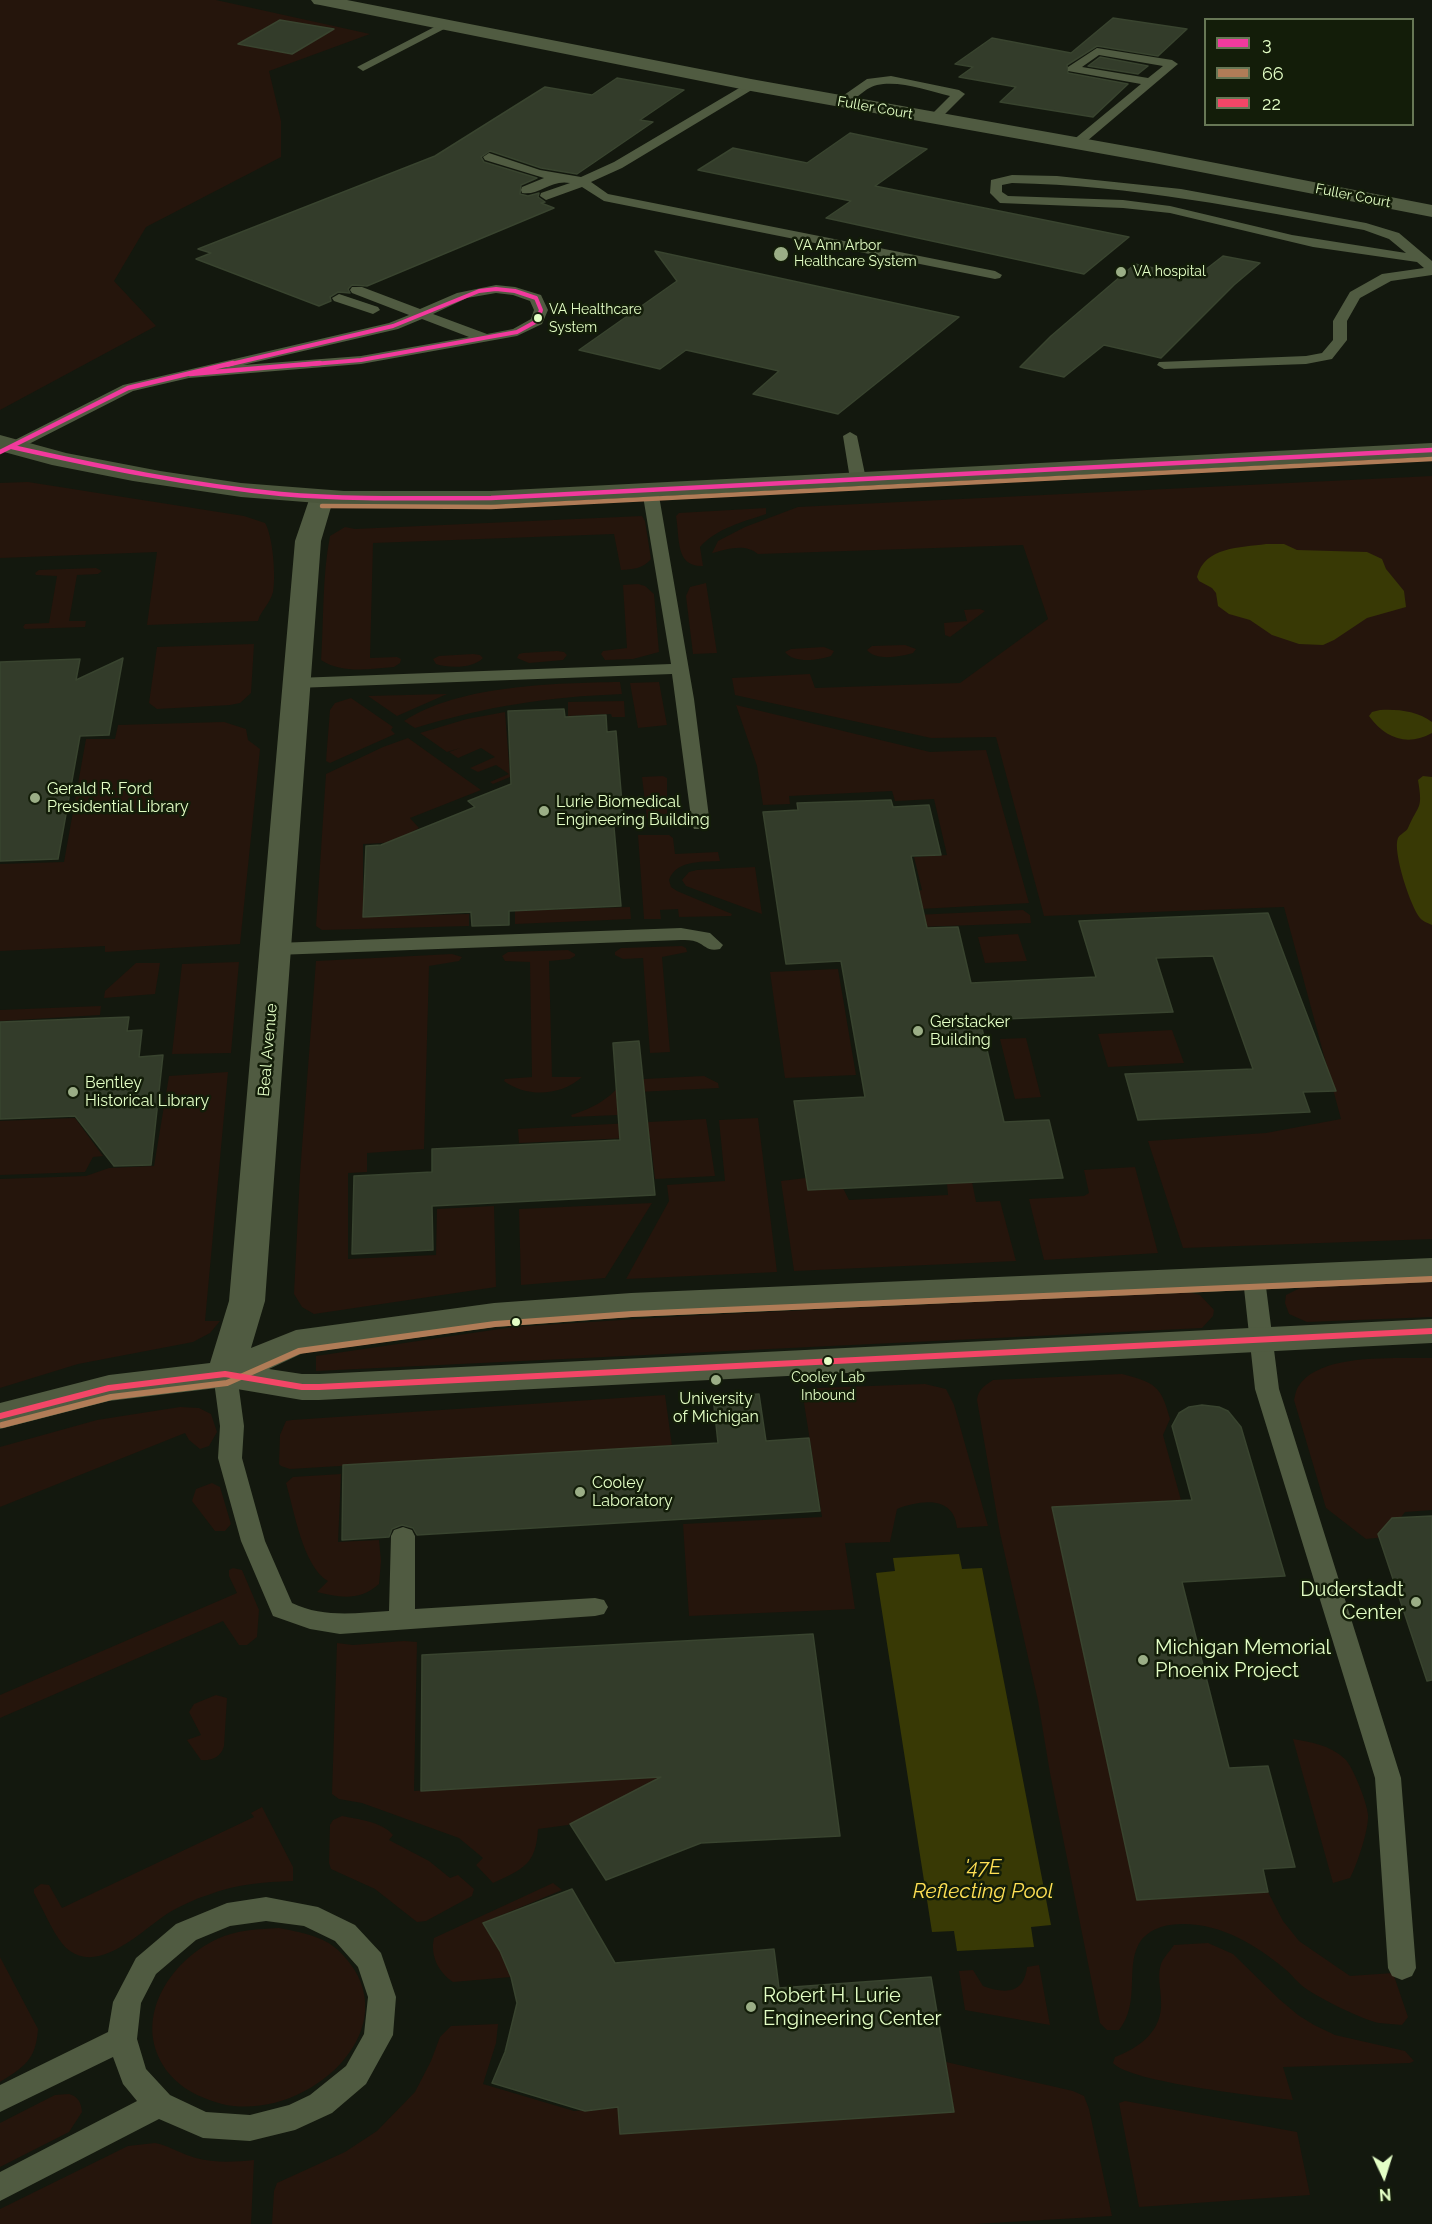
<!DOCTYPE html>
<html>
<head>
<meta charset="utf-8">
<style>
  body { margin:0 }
  #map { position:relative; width:1432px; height:2224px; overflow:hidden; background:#13180e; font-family:Raleway,sans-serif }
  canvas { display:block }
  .legend { position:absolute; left:1204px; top:18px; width:210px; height:108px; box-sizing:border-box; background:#131d09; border:2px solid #677755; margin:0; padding:8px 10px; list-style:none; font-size:18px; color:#e4ffc6 }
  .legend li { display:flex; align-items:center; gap:12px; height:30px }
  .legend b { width:30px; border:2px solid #677755 }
  .north { position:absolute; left:1354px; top:2146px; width:60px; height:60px; -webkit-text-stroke:4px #131d09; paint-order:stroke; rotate:176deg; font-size:16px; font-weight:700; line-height:24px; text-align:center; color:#e4ffc6 }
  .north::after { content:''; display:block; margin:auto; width:21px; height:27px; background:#e4ffc6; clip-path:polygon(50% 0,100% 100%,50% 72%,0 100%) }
</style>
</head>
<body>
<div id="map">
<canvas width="1432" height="2224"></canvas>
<ul class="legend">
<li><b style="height:8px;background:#f13a9d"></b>3</li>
<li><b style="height:8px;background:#b07c57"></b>66</li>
<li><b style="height:8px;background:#f34667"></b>22</li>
</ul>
<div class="north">N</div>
</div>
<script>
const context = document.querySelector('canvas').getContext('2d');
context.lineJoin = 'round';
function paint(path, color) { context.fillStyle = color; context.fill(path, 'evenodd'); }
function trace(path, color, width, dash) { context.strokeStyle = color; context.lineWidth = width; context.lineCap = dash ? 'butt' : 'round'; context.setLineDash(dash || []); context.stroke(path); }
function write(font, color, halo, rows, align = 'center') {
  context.font = font + ' Raleway,sans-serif'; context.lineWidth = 5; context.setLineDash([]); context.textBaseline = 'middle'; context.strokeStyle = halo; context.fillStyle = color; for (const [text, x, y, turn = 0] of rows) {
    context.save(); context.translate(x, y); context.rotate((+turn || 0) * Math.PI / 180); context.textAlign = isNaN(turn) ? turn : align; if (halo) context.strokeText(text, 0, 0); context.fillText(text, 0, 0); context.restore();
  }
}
paint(new Path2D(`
  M0 0H216L370 34 269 71 281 121V157L146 227 114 281 156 326 0 410Z
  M1432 476V1239L1183 1248 1148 1141 1266 1133 1341 1119 1284 907 1044 916 996 737 931 738 735 695 732 678 810 674 815 688 960 683 1048 619 1023 545 758 554C745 543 728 549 712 553L718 541 745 527 798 507Z
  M28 482 244 516 265 523C273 536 276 577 273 592 270 604 261 610 258 621L147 625 157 552 0 558V483Z
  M766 508V514C743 522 717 528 700 547L703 566C675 567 680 539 676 516L679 513Z
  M642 516 645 521 651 559C643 569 633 569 621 570L614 534 373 543 370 658 397 657 401 659 400 663 394 667C370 669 342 674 321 660 324 618 322 577 330 536L345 527 355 529Z
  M96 568 102 571 98 574 77 575 69 621H86L85 627 25 629 23 627 25 624 49 623 57 576 36 575 35 573 39 570Z
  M706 583 717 653 693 654 686 596 690 587Z
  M638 584 645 586 654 594 659 652 633 659 605 660 601 654 603 651 627 648 623 585Z
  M980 609 985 611 950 637 945 635 944 623 967 621 964 610Z
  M254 644 251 693 240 703 230 705 157 709 149 703 157 647Z
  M905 645 916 649 913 653C900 657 875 661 867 650L872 646Z
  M824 647 834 651 831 656C819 660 794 664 785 652L791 649Z
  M557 651 564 652 567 655 563 660 529 663 517 658 519 654 523 653Z
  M473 654 480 655 483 658C473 669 448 668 436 664L433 659 439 656Z
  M620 682 622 694C547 697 488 706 415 728L404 721C459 685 555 683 620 682Z
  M659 682 667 725 638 728 630 683Z
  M447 694 397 716 368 696Z
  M351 698 393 727 391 730 395 734 330 763 326 761 330 710 335 703Z
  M624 701 625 717H612L611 714 568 716V702Z
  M736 705 930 752 986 750 1029 903 920 909 915 892 922 890 914 857 947 855 934 799 895 801 892 791 789 796 790 804 763 805 757 766Z
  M505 712 510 777 493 784 490 782 509 774 496 765 478 772 470 768 495 757 481 748 458 758 449 752 460 748 447 752 420 733 467 719Z
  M224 722 246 729 248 740 260 749 240 944 105 952V946L0 951V864L64 862 86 739H115L118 725Z
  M408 738 481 790 410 818 419 828 412 832 419 836V841L363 844V917L469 914V926L322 930 316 926 326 774 383 747Z
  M663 776 667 778V814H664V818H647L642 777Z
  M638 835H669L673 838 675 854 718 852 720 861C701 862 676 860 669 880L671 887 677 891 732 914 731 916 679 917 678 909 660 910 661 919H644Z
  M755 867 762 914 686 886 682 880 689 872 697 870Z
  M630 907 631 919 515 924V911Z
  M1023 910 1030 915 1031 923 917 927 914 915Z
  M1018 934 1027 961 985 963 978 937Z
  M682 946 686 948 687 952 662 957 670 1052 650 1053 643 958 623 959 615 955V952L621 948Z
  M568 950 575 954V956L570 959 549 961 552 1077H582C561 1096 527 1098 504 1081L505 1079 532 1077 530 962 505 961 502 956 508 952Z
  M452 954 462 957 459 961 429 966 424 1149 367 1153V1172L348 1173V1259L436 1255 437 1209 494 1206 496 1287 314 1314 302 1307 294 1294 300 1174 316 961Z
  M239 962 231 1053 172 1054 182 964Z
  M136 963H160L155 994 104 998 105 991Z
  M838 969 856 1075 785 1078 770 972Z
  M101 1006 100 1015 0 1021V1010Z
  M1172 1030 1184 1063 1108 1067 1098 1034Z
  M1026 1038 1041 1097 1015 1099 1000 1039Z
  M228 1072 205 1321H220L210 1333 193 1342 78 1364 0 1388V1179L86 1176 109 1168 154 1166 169 1076Z
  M704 1076 718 1083 719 1088 617 1093 618 1115 572 1117 571 1115C594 1108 610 1099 624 1080Z
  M75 1118 103 1156 93 1157 85 1172 0 1175V1121Z
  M758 1118 777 1272 626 1279 669 1201 667 1185 725 1181 719 1120Z
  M706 1119 715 1176 655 1179 650 1137 519 1143 518 1129Z
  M1135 1167 1158 1253 1044 1260 1029 1199 1084 1196 1089 1193 1084 1170Z
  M806 1178 808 1190 843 1188 849 1200 948 1195 947 1183 972 1182 976 1202 1000 1201 1016 1261 794 1271 781 1181Z
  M652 1203 605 1278 521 1285 519 1209Z
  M1432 1281V1317L1307 1322 1289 1314 1285 1303 1286 1295 1302 1287Z
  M1188 1292 1200 1295 1214 1310 1213 1316 1202 1328 316 1371V1356L513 1327 683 1316Z
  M1432 1358V1510L1405 1512 1386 1537 1366 1539 1326 1508 1294 1400C1295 1396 1296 1390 1298 1387 1319 1352 1397 1359 1432 1358Z
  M1122 1374C1155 1383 1161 1385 1170 1419L1163 1435 1181 1500 1052 1507 1137 1900 1268 1892 1283 1921 1299 1941 1350 1976 1393 1973 1408 2017 1402 2025C1395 2024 1387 2024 1379 2023 1363 2020 1319 1998 1305 1988 1298 1983 1292 1975 1285 1969 1256 1945 1222 1924 1183 1924 1168 1924 1153 1927 1142 1939 1123 1964 1142 2001 1119 2030H1107L1100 2023 1050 1773 1038 1701 1000 1533 977 1400C978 1390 984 1386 993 1380Z
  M925 1384 946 1389 954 1405 988 1526 957 1528C954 1495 920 1500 897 1509L890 1542 845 1543 855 1609 689 1616 683 1524 822 1517 804 1403 808 1392 817 1388Z
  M665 1395 672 1446 290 1469 281 1466 279 1464 280 1435 286 1421 292 1420Z
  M180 1407 199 1408 211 1414 217 1432 209 1446 200 1449 189 1440 185 1433 0 1507V1447L97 1420Z
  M341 1474 338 1542 379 1540 381 1561 379 1584C360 1601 340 1598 317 1592L328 1581C303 1567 294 1510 286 1483L293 1477Z
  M212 1483 220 1487 231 1524 225 1531H215L192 1501 196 1489Z
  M233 1568 242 1570 259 1610 257 1637 247 1645H239L223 1621 0 1718V1695L237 1593 229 1576V1570Z
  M404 1641 417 1642 414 1791 661 1777 568 1825 538 1829C536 1865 523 1869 493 1883L476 1865 483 1858 459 1838 362 1803 339 1799 332 1794 337 1643 353 1645Z
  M216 1695 227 1698 224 1746C221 1757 212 1761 201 1760L187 1740 201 1735 189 1712 194 1704Z
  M1293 1739C1311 1742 1330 1745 1345 1759 1353 1767 1367 1802 1368 1815 1369 1829 1357 1865 1350 1878L1333 1883Z
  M262 1807 293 1867V1881C264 1882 236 1884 208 1895 195 1899 182 1905 170 1912 145 1927 102 1974 70 1951 56 1942 43 1908 34 1893V1889L41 1884 49 1885 62 1908 254 1817 251 1813Z
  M342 1816C357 1819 383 1822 393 1835L389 1840 429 1861 450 1878 458 1875 474 1889 472 1896 426 1921 417 1922 375 1889 331 1869 329 1863 330 1825 333 1820Z
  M553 1883 562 1890 483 1923 500 1951 511 1977 453 1982C438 1972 430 1955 434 1938Z
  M279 1928C299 1932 323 1936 338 1950 417 2024 308 2124 222 2104 204 2099 187 2092 174 2079 127 2030 164 1964 217 1939 236 1930 258 1929 279 1928Z
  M1208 1943 1233 1954 1279 1999 1298 2015 1314 2025 1335 2035 1405 2051 1414 2061 1410 2063 1283 2067 1293 2100C1262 2097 1129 2082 1113 2063L1115 2057C1139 2048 1163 2031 1161 2001 1161 1989 1157 1976 1161 1964 1163 1958 1170 1951 1174 1945Z
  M0 1957 38 2029C36 2060 24 2067 0 2082Z
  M1039 1965 1050 2025 965 2010 959 1971 973 1970 983 1986C1005 1994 1024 1994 1027 1967Z
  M498 2024 496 2043 483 2084 574 2111 618 2108 621 2134 954 2112 946 2062 1073 2091 1084 2096 1089 2109 1112 2216 975 2224H272L274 2191 277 2183 345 2152 377 2131 415 2092 431 2061 440 2037 451 2026Z
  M69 2094C79 2097 81 2103 82 2112L69 2132 0 2167V2123L55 2095Z
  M1125 2101 1297 2132 1310 2195 1139 2207 1119 2103Z
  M155 2143C170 2146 181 2154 196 2158 214 2163 235 2162 254 2160L251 2224H0V2209L128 2146Z`), '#25150c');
paint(new Path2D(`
  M1266 544H1284L1297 550 1367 552 1382 559 1386 569 1404 591 1406 607 1367 618 1334 640 1323 645 1299 644 1272 635 1250 620 1229 614 1218 606 1216 593 1212 588 1199 581 1197 577C1205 546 1240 548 1266 544Z
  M1380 710C1398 709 1417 711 1432 722V733C1407 747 1385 738 1369 716L1372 712Z
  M1423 776 1432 777V925C1428 923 1422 921 1420 918 1411 908 1392 851 1398 838 1400 834 1406 832 1408 828 1419 803 1423 810 1418 780Z
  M959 1554 962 1569 982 1568 1051 1925 1031 1927 1034 1947 957 1951 954 1931 932 1932 876 1573 895 1571 893 1558Z`), '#383905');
const building = new Path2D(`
  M1113 18 1187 29 1158 56 1097 46 1067 65 1068 73 1128 84 1093 117 1000 102 1016 87 959 77 973 67 955 64 992 38 1071 53Z
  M280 20 334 29 292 54 238 44Z
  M1100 57 1148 66 1138 74 1088 66Z
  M617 78 684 90 640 120 653 122 577 174 541 168 490 151 481 157 484 162 537 178 521 185 520 194 528 196 539 193 538 197 545 202 541 203 554 208 367 286 352 285 348 289 350 293 338 292 330 297 331 301 319 306 196 259 211 253 198 249 435 156 545 87 592 95Z
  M850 133 927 149 875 186 1129 237 1084 274 826 218 851 201 698 170 733 148 807 163Z
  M655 251 959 317 838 414 753 394 779 371 686 350 660 369 579 350 677 281Z
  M1223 256 1260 263 1234 285 1161 358 1104 345 1064 377 1020 367 1051 336 1135 264 1196 277Z
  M123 658 109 735 80 736 58 859 0 861V662L80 659 76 680Z
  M564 709 565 717 606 715 607 732 616 731 623 816H613L621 906 509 911V925L472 926 471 912 363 917 366 846 381 845 475 807 468 801 511 784 508 711Z
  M891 800 893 807 929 805 941 855 911 856 927 928 958 927 971 983 1096 977 1079 921 1268 913 1336 1091 1303 1092 1310 1112 1138 1120 1125 1074 1253 1069 1213 956 1156 958 1173 1012 980 1020 1004 1122 1049 1120 1063 1178 808 1190 794 1101 865 1097 841 961 786 964 763 812 798 810 797 803Z
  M129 1017 127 1031 142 1030 139 1057 163 1055 151 1165 114 1166 75 1116 0 1119V1022Z
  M639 1041 655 1195 432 1206 433 1250 352 1254 354 1176 432 1172V1149L620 1140 613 1043Z
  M759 1394 766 1441 809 1438 820 1511 417 1535 413 1528 402 1525 392 1529 389 1537 342 1540 343 1465 718 1443 713 1397Z
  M1202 1405 1219 1407 1228 1411 1241 1427 1285 1576 1182 1582 1229 1768 1268 1766 1295 1867 1263 1869 1268 1892 1137 1900 1052 1507 1192 1500 1172 1426 1179 1413 1189 1407Z
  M1432 1516V1680L1427 1681 1378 1534 1392 1518Z
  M813 1634 840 1836 701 1843 606 1880 570 1824 661 1777 421 1791 422 1655Z
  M572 1889 615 1963 774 1949 779 1988 931 1977 954 2112 620 2134 618 2107 585 2111 492 2083 505 2052 517 2003 511 1977 500 1951 483 1923Z`);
paint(building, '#333c2a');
trace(building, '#39442f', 1.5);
paint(new Path2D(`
  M444 22 450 25 448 27 367 69 363 71 357 67Z
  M1097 48 1172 60 1178 64 1080 147 1076 148 1070 144 1072 141 1141 84 1068 71V67ZM1099 55 1163 66 1148 78 1082 67Z
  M891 76 959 90 965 94 938 121 934 122 928 118 950 96C928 91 900 80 877 85 862 88 851 108 836 105L834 102 867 79Z
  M751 81 755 82V88L622 168 591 182 608 194 995 271 1002 275 1000 278 995 279 604 201 582 187 546 200 540 196 541 193 570 183C551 179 539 196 522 193L521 190 522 187 544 178 485 160 483 157 489 153 540 170 581 177 614 162Z
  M1012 175 1057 176 1181 189 1366 223 1399 233 1432 261V275L1391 281 1360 298 1347 321V340L1332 359 1306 364 1164 369 1157 365 1159 362 1306 356 1322 353 1333 340V321L1350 292 1382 274 1424 268 1417 262 1313 247 1170 213 1123 208 1000 203 990 193 991 180ZM1012 183C1131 185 1247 209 1364 230L1389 239 1406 253 1292 235 1170 206 1123 200 1008 196 1002 192V185Z
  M496 285 515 287 541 295 548 310 542 324 517 336 361 364 189 378 133 391 17 450H7L4 447 7 444 123 385 389 323 409 315 352 293 350 290 352 287H362L420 309 457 293ZM496 293 513 295 530 301 534 310 531 319 513 329 487 334 433 314 467 298ZM422 319 469 337 361 356 243 365 398 329Z
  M339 294 378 307 380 310 373 314 334 301 332 298Z
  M850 432 857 436 866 479 858 484 850 479 843 436Z
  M650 485 658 490 694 699 710 825 708 829H694L692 825 672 674 296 688 290 687 287 683 290 679 296 678 671 664 642 490Z
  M681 928 710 933 723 945 720 949C708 952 706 946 697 942 692 940 686 940 681 940L276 955 269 953 266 949 269 945 276 943Z
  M1254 1272 1262 1274 1265 1279 1279 1389 1401 1778 1416 1968 1412 1976 1402 1980 1392 1976 1388 1968 1375 1778 1255 1389 1243 1279 1246 1274Z
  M225 1366 233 1368 237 1374 244 1426 242 1458 265 1541 292 1603C323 1618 356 1613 389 1611L391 1536 394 1530 403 1527 412 1530 415 1536V1609L595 1598 604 1600 608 1607 604 1614 595 1616 340 1634 310 1629 273 1616 241 1541 218 1458 220 1426 213 1374 217 1368Z
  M266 1897 318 1907 355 1925 381 1953 396 1997 393 2035 366 2084 332 2113 295 2130 250 2141 203 2138 159 2119 0 2201V2172L137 2101 123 2084 113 2057 0 2112V2085L108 2032 113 2002 136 1958 176 1924 227 1903ZM266 1921 304 1926 335 1941 358 1967 368 1997 364 2034 346 2066 310 2095 289 2105 250 2115 206 2112 170 2095 146 2069 137 2039 141 2003 156 1974 196 1940 230 1926Z`), '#505b41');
paint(new Path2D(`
  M311 0H347L751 79 1154 151 1432 205V217L1154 163 751 91 320 5 314 4Z
  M322 490 331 492 334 497 321 541 265 1301 251 1348 296 1330 494 1303 631 1293 1432 1258V1282L631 1317 494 1327 303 1353 269 1369 302 1374H319L1432 1319V1343L319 1400H302L225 1387 109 1401 0 1429V1403L109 1375 210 1363 229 1301 295 541 310 497 313 492Z`), '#505b41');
paint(new Path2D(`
  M0 435 66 453 160 471 241 483 344 491H491L1432 443V457L491 505H344L241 497 133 481 52 465 4 452 0 450Z`), '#4b563c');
trace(new Path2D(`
  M227 365 393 326 479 291 496 289 515 291 536 298 541 310 537 321 517 332 361 360 301 365`), '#f13a9d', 4);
trace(new Path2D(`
  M190 374 320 363
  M12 447C101 467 190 485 281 494 351 500 421 498 491 498L1432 450
  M0 452 128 388 233 363`), '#f13a9d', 4.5);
trace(new Path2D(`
  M322 506 491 507 1432 459`), '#b07c57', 4.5);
trace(new Path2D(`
  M2 1425 111 1397 227 1383 299 1351 495 1324 632 1314 1432 1279`), '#b07c57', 6);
trace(new Path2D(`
  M0 1416 109 1388 225 1374 302 1387H319L1432 1331`), '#f34667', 6);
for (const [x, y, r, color] of [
  [781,254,8,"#9bae86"],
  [1121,272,6,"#9bae86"],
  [538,318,5,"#e4ffc6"],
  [35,798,6,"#9bae86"],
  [544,811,6,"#9bae86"],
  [918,1031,6,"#9bae86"],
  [73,1092,6,"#9bae86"],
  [516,1322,5,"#e4ffc6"],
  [828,1361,5,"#e4ffc6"],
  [716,1380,6,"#9bae86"],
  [580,1492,6,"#9bae86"],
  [1416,1602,6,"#9bae86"],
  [1143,1660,6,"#9bae86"],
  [751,2007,6,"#9bae86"]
]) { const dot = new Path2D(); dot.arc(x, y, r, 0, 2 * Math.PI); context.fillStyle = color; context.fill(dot); trace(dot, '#131d09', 2); }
write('14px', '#e4ffc6', '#131d09', [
  ["Fuller Court",875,108,10],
  ["Fuller Court",1353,196,11]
]);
write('14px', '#e4ffc6', '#131d09', [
  ["VA Ann Arbor",794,246],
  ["Healthcare System",794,262],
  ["VA hospital",1133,272]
], 'left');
write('14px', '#e4ffc6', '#131d09', [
  ["VA Healthcare",549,310],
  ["System",549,328],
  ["Cooley Lab",828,1378,"center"],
  ["Inbound",828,1396,"center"]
], 'left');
write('16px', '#e4ffc6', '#131d09', [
  ["Gerald R. Ford",47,789],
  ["Presidential Library",47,807],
  ["Lurie Biomedical",556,802],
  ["Engineering Building",556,820],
  ["Gerstacker",930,1022],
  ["Building",930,1040],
  ["Bentley",85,1083],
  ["Historical Library",85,1101],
  ["University",716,1399,"center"],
  ["of Michigan",716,1417,"center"],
  ["Cooley",592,1483],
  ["Laboratory",592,1501]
], 'left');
write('16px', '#e4ffc6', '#131d09', [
  ["Beal Avenue",268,1050,-85]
]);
write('20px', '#e4ffc6', '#131d09', [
  ["Duderstadt",1404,1590,"right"],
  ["Center",1404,1613,"right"],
  ["Michigan Memorial",1155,1648],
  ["Phoenix Project",1155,1671],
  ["Robert H. Lurie",763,1996],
  ["Engineering Center",763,2019]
], 'left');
write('italic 21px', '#ffe054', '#131d09', [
  ["'47E",983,1868],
  ["Reflecting Pool",983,1892]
]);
</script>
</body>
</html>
